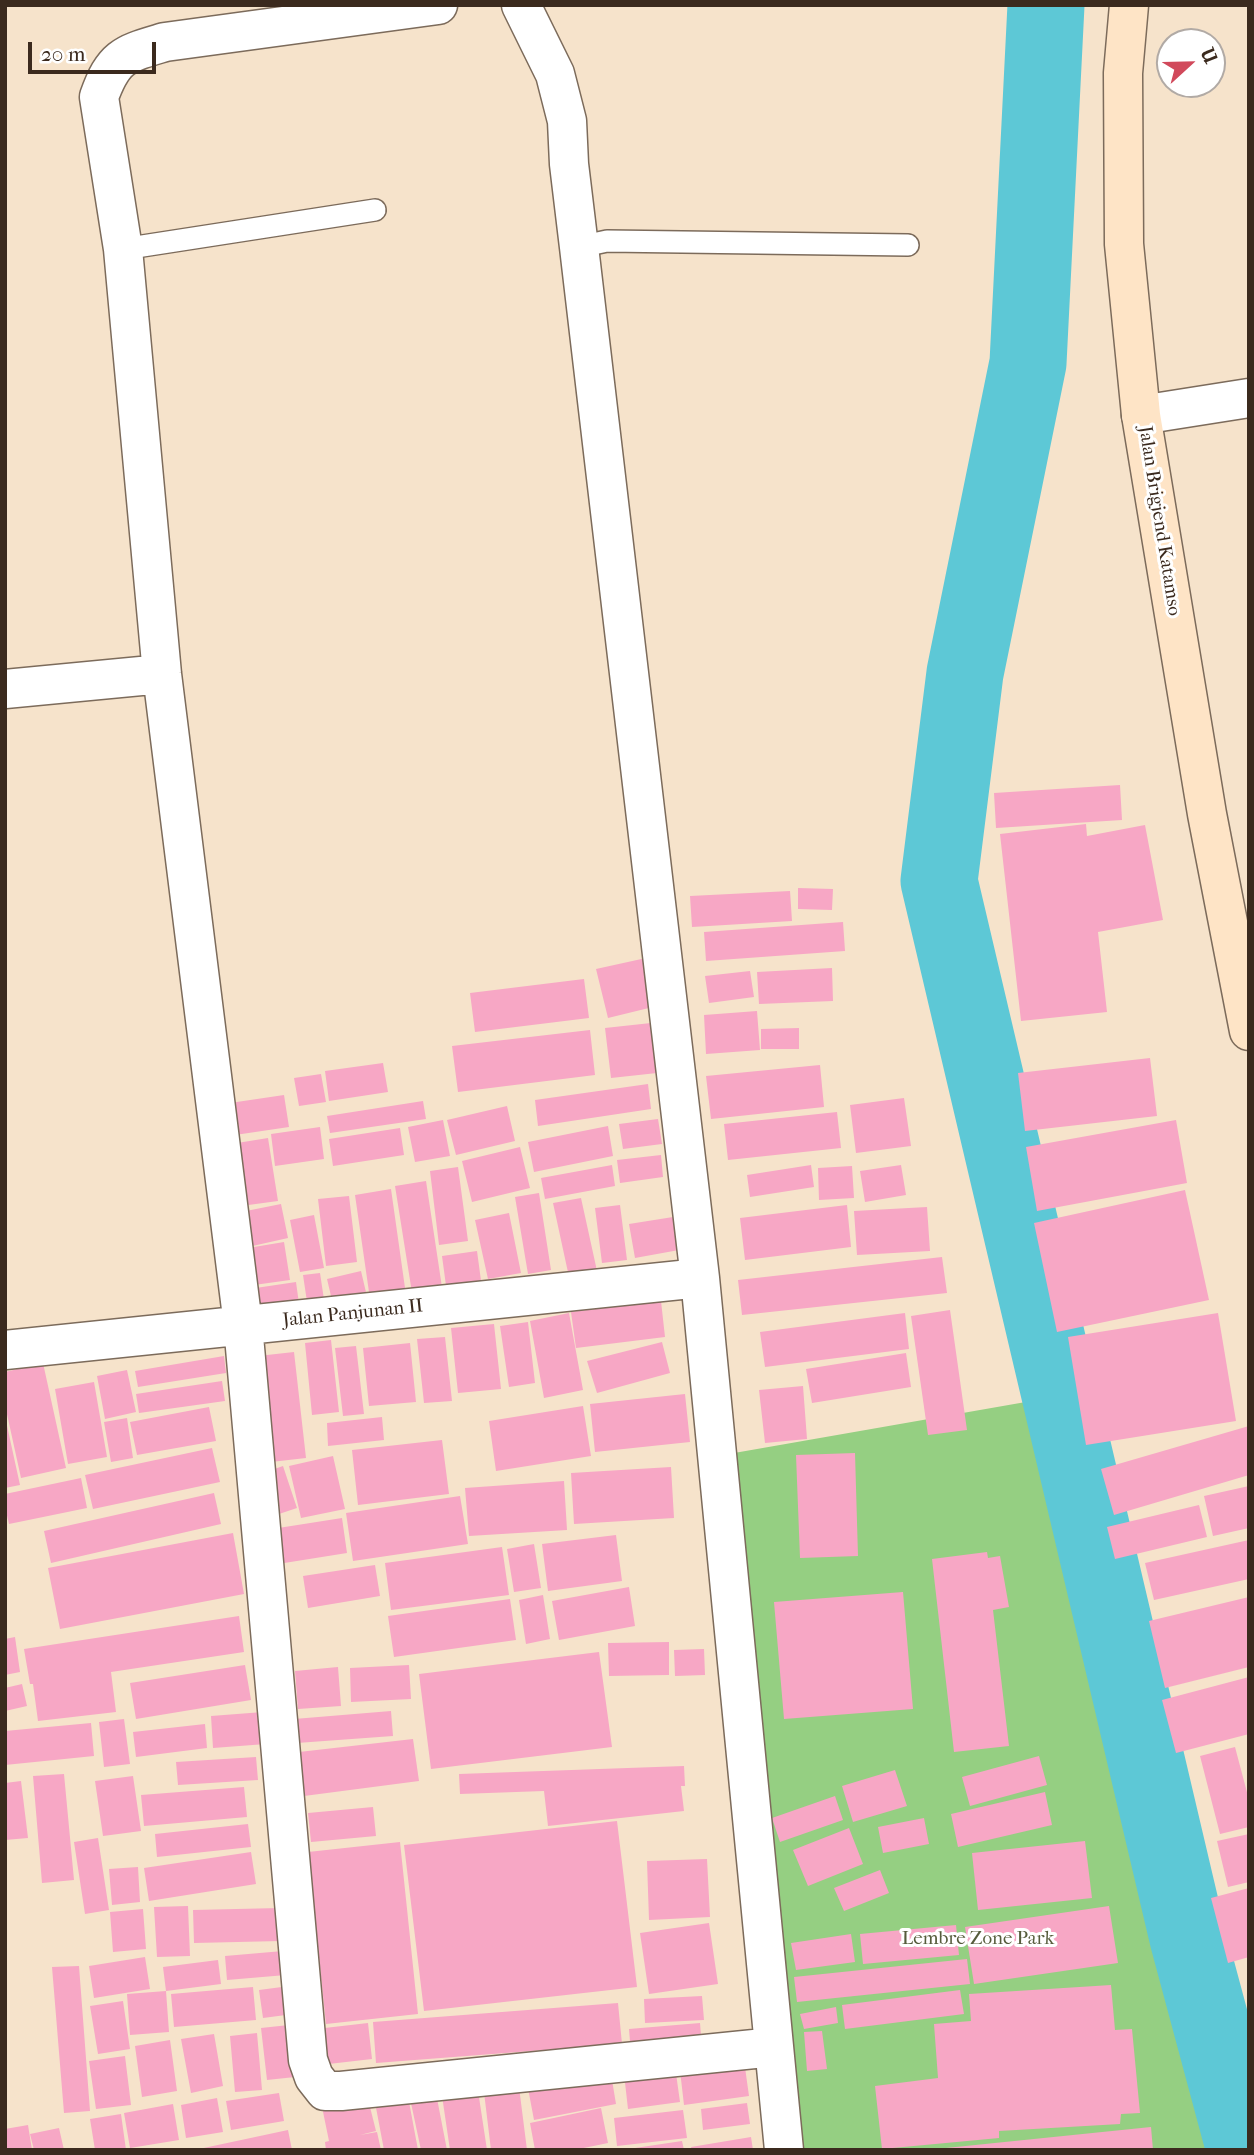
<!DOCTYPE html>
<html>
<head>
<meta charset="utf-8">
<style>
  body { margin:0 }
  #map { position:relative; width:1254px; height:2155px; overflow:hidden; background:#f6e3cb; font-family:"IM FELL French Canon",serif }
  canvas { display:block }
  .frame { position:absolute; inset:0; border:7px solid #3b2a1e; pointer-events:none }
  .north { position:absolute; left:1156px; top:28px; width:70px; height:70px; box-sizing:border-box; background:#fff; border:2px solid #b1aaa5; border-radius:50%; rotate:68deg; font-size:19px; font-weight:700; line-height:28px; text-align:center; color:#3b2a1e }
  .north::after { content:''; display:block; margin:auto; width:24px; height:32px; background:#d1495b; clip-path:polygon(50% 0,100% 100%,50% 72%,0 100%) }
  .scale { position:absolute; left:28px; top:42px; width:128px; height:32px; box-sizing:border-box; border:4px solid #3b2a1e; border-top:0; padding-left:9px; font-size:21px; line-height:24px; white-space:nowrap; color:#3b2a1e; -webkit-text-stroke:5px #fff; paint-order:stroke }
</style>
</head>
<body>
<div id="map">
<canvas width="1254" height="2155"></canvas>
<div class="frame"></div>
<div class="north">U</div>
<div class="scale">20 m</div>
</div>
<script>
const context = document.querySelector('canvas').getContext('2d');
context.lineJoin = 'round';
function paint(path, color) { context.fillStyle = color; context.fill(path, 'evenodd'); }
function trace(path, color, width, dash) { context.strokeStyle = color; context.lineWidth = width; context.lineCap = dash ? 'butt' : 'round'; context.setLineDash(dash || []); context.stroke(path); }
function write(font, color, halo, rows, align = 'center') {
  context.font = font + ' "IM FELL French Canon",serif'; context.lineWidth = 6; context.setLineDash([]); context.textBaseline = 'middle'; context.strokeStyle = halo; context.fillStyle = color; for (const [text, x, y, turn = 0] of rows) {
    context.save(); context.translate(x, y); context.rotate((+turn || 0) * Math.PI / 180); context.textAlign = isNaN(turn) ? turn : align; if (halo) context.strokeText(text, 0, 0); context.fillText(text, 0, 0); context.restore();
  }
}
paint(new Path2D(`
  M1060 1396 1247 2150H787L717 1456Z`), '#95cf82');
trace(new Path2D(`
  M1046 5 1028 363 965 673 939 881 1188 1938 1245 2150`), '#5dc8d6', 77);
paint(new Path2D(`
  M1120 785 1122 820 996 828 994 793Z
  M1086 824 1087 836 1145 825 1163 920 1098 932 1107 1012 1021 1021 1000 834Z
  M798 888 833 889 832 910 798 909Z
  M790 891 792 921 692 927 690 896Z
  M843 922 845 951 706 961 704 932Z
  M646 958 657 1006 608 1018 596 969Z
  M832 968 833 1001 759 1004 757 972Z
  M750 971 754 997 709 1003 705 976Z
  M584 979 589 1018 475 1032 470 993Z
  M757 1011 760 1050 706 1054 704 1015Z
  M651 1023 657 1073 611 1078 605 1028Z
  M799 1028V1049H761V1029Z
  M590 1030 595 1075 458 1092 452 1046Z
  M1150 1058 1157 1116 1025 1131 1018 1073Z
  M383 1063 388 1092 329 1101 325 1071Z
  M820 1065 824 1107 711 1119 706 1076Z
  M321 1074 326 1102 299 1106 294 1078Z
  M648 1084 651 1109 538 1126 535 1100Z
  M284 1095 289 1127 235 1135 230 1103Z
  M904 1098 911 1146 856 1153 850 1105Z
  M423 1101 426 1119 330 1133 327 1116Z
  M507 1106 515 1141 456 1155 447 1120Z
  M837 1112 841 1148 728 1160 724 1124Z
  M658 1119 662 1144 623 1149 619 1124Z
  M443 1120 450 1156 415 1162 408 1127Z
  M1176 1120 1187 1183 1037 1211 1026 1147Z
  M608 1126 613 1156 534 1172 528 1142Z
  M320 1127 324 1159 275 1166 271 1134Z
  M400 1128 404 1155 333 1166 329 1139Z
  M268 1138 278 1201 241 1206 231 1144Z
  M520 1147 530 1188 472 1202 462 1161Z
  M661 1155 663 1177 620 1183 617 1160Z
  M612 1165 615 1186 545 1199 541 1178Z
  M811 1165 814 1187 750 1197 747 1175Z
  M901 1165 906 1195 865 1202 860 1171Z
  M852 1166 854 1198 819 1200 818 1168Z
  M458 1167 468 1241 439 1245 430 1171Z
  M426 1181 443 1294 413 1299 395 1186Z
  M391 1189 406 1295 370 1299 355 1195Z
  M1185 1190 1209 1300 1057 1332 1034 1223Z
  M539 1193 551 1270 528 1274 515 1197Z
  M349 1196 357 1262 326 1266 318 1199Z
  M581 1198 597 1271 569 1277 553 1203Z
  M281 1204 288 1238 248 1247 241 1212Z
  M620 1205 627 1260 602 1263 595 1208Z
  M847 1205 851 1247 745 1260 740 1218Z
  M927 1207 930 1251 857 1255 854 1211Z
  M509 1213 521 1273 488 1279 475 1220Z
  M314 1215 324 1268 300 1272 290 1220Z
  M673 1217 679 1250 635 1258 629 1224Z
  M284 1242 290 1280 254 1285 248 1248Z
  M477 1251 482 1288 447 1293 442 1256Z
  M942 1257 947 1293 742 1315 738 1280Z
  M361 1271 369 1305 335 1313 327 1279Z
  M320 1273 326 1313 309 1315 303 1275Z
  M296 1282 301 1318 253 1323 249 1289Z
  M661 1301 665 1337 576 1348 571 1312Z
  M950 1310 967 1430 928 1435 911 1316Z
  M569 1313 583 1390 544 1398 530 1321Z
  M905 1313 909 1349 765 1367 760 1332Z
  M1218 1313 1236 1421 1086 1445 1068 1337Z
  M528 1322 535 1383 509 1387 500 1326Z
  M494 1324 501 1389 458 1393 451 1328Z
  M445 1337 452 1401 424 1403 417 1339Z
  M331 1340 339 1412 312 1415 305 1343Z
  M662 1342 670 1373 597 1393 587 1361Z
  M410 1343 416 1402 369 1406 363 1348Z
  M356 1346 364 1414 343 1416 335 1348Z
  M294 1352 306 1458 271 1462 258 1356Z
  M906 1353 911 1387 812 1403 806 1369Z
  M224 1356 226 1373 138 1387 135 1371Z
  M43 1363 66 1468 21 1478 5 1405V1372Z
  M127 1370 136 1412 105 1419 97 1376Z
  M222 1381 225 1401 139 1413 136 1394Z
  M94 1382 107 1457 68 1464 55 1389Z
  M803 1386 807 1439 765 1443 759 1390Z
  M685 1394 690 1442 595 1452 590 1404Z
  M583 1406 591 1456 496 1471 489 1421Z
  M209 1407 216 1441 137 1455 130 1422Z
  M382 1417 384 1440 328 1446 327 1423Z
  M127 1418 133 1458 111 1462 104 1422Z
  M6 1421 20 1485 5 1488V1422Z
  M1249 1426V1475L1114 1515 1101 1469Z
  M442 1440 449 1494 358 1505 352 1450Z
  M212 1448 220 1482 93 1509 85 1475Z
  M855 1453 858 1556 800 1558 796 1455Z
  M333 1456 345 1509 301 1518 289 1466Z
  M283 1466 297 1508 276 1515 263 1473Z
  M671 1467 674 1518 574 1524 571 1473Z
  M81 1478 87 1508 9 1524 5 1507V1494Z
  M564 1481 567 1530 469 1536 465 1488Z
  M1249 1486V1528L1213 1536 1204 1496Z
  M214 1493 221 1524 51 1563 44 1531Z
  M460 1496 468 1544 353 1561 346 1513Z
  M1199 1505 1207 1537 1115 1559 1107 1527Z
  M342 1518 347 1553 278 1564 272 1529Z
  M233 1533 244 1594 60 1629 48 1568Z
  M616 1535 622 1581 548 1591 542 1544Z
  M1249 1540V1579L1154 1600 1145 1563Z
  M534 1544 541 1588 514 1592 507 1549Z
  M502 1547 509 1595 391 1610 385 1563Z
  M987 1552 988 1558 1000 1556 1009 1607 993 1610 1009 1746 954 1752 932 1559Z
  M375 1565 380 1596 308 1608 303 1576Z
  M629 1587 635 1626 559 1640 552 1601Z
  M903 1592 913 1709 784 1719 774 1602Z
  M543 1595 550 1639 526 1644 519 1600Z
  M1249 1597V1667L1165 1688 1149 1621Z
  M510 1599 516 1640 394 1657 388 1616Z
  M239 1616 244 1652 111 1672 116 1712 38 1721 33 1684H30L24 1649Z
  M15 1637 20 1672 5 1675V1639Z
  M669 1642V1675L609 1676 608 1643Z
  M704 1649 705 1675 675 1676 674 1650Z
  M599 1652 612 1747 431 1769 419 1674Z
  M245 1665 251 1700 136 1719 130 1683Z
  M409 1665 411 1699 351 1702 350 1668Z
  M338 1667 341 1706 298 1709 295 1671Z
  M1249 1677V1734L1176 1753 1162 1700Z
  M22 1684 27 1706 5 1711V1688Z
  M391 1711 393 1736 297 1743 294 1719Z
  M263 1712 266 1744 213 1748 211 1716Z
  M124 1719 130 1764 104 1767 99 1722Z
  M91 1723 94 1756 5 1765V1731Z
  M205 1724 207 1748 136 1757 133 1732Z
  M413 1739 419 1781 304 1796 299 1752Z
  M1235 1747 1249 1800V1827L1220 1834 1200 1756Z
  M1039 1756 1047 1785 970 1806 962 1777Z
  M256 1757 258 1780 178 1785 176 1762Z
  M684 1766 685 1786H681L684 1811 548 1826 544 1791 460 1794 459 1774Z
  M895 1770 907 1806 853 1822 842 1786Z
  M64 1774 74 1880 42 1883 33 1776Z
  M133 1776 141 1831 103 1836 95 1781Z
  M21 1781 28 1838 5 1840V1783Z
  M244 1787 247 1817 144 1826 141 1795Z
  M1045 1792 1052 1825 958 1847 951 1814Z
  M835 1796 843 1820 780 1842 772 1818Z
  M373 1807 376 1836 311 1842 308 1813Z
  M924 1818 929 1844 883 1853 878 1827Z
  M617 1821 637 1987 424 2011 404 1845Z
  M248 1824 251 1847 157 1857 155 1834Z
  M849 1828 863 1864 808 1886 793 1850Z
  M1249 1834V1882L1228 1887 1217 1841Z
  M98 1838 109 1910 85 1914 74 1842Z
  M1085 1841 1092 1898 978 1910 972 1853Z
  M400 1842 418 2014 326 2024 308 1852Z
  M251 1852 256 1884 149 1901 144 1868Z
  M707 1859 710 1917 649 1920 647 1861Z
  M138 1867 140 1902 112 1905 109 1869Z
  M880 1870 889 1893 844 1911 834 1888Z
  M1249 1888V1957L1228 1963 1211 1898Z
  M188 1906 190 1956 157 1957 154 1907Z
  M1109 1906 1118 1963 974 1984 965 1927Z
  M280 1908 281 1941 194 1943 193 1910Z
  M143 1909 146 1949 113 1952 110 1912Z
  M709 1923 718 1984 649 1994 640 1933Z
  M956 1925 959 1955 863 1964 860 1934Z
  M851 1934 855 1962 796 1970 791 1943Z
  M283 1951 286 1975 227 1980 225 1956Z
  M145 1957 150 1989 94 1998 89 1966Z
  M967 1959 970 1984 797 2002 794 1977Z
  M218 1960 221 1984 166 1991 163 1967Z
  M79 1966 90 2111 64 2113 52 1967Z
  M297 1985 301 2013 263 2018 259 1990Z
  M1111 1985 1115 2030 1132 2029 1140 2113 1121 2114 1120 2124 999 2131V2138L882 2149 875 2086 938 2078 934 2024 971 2021 969 1994Z
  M253 1987 256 2020 174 2027 171 1994Z
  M960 1990 964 2014 845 2029 842 2005Z
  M166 1991 169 2032 130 2035 127 1994Z
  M702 1996 704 2020 645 2023 644 1999Z
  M123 2001 130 2049 98 2054 90 2006Z
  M618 2003 622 2044 376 2063 373 2022Z
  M836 2007 838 2023 804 2029 800 2014Z
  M368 2023 372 2059 320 2065 316 2029Z
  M700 2023 702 2048 631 2054 629 2029Z
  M289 2025 295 2077 267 2080 261 2028Z
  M822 2031 827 2069 807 2071 804 2032Z
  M257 2033 262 2090 235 2092 230 2036Z
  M214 2034 223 2086 191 2093 181 2039Z
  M170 2040 177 2091 142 2097 135 2046Z
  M743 2053 749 2096 684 2105 679 2062Z
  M125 2056 131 2105 96 2109 89 2061Z
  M674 2059 680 2102 628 2109 623 2065Z
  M610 2068 616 2104 534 2120 527 2083Z
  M518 2079 527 2150H491L483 2084Z
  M434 2083 447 2150H421L408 2089Z
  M477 2084 487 2150H450L441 2089Z
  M366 2091 376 2131 360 2135 377 2132 381 2150H326L325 2142 329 2141 321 2102Z
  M407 2091 418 2150H384L374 2097Z
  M279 2093 284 2121 231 2130 226 2101Z
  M217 2098 223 2132 186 2138 181 2105Z
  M747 2103 750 2124 703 2130 701 2109Z
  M173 2104 179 2140 130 2148 124 2113Z
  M601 2108 608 2143 574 2150H535L530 2123Z
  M683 2110 687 2138 617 2146 614 2118Z
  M121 2114 126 2150H95L90 2119Z
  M28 2125 32 2150H5V2129Z
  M1151 2127 1153 2150H946V2148Z
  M59 2128 64 2150H34L30 2134Z
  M288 2130 292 2150H199V2149Z
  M751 2137 753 2150H692L691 2147Z
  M682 2141 684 2150H635V2148Z`), '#f7a7c5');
const lane = new Path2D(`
  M579 247 607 241 908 245
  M123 249 375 210`);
const street = new Path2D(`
  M438 5 165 42C125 54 114 55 99 97L123 249 162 674 243 1325 308 2060 314 2077 325 2091H341L774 2047
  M521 5 555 74 567 121 569 164 579 247 700 1278 784 2150
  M1141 415 1249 398
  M5 689 162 674
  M5 1350 700 1278`);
const secondary = new Path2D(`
  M1129 5 1123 73 1124 244 1141 415 1207 814 1249 1031`);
trace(lane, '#7c6b5b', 24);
trace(street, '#7c6b5b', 41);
trace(secondary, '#7c6b5b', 41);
trace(lane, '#fff', 21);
trace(street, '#fff', 38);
trace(secondary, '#fee4c6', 38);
write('19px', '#3b2a1e', '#fff', [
  ["Jalan Brigjend Katamso",1159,521,81],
  ["Jalan Panjunan II",353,1314,-6]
]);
write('19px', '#565c3c', '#fff', [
  ["Lembre Zone Park",978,1939]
]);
</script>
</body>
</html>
